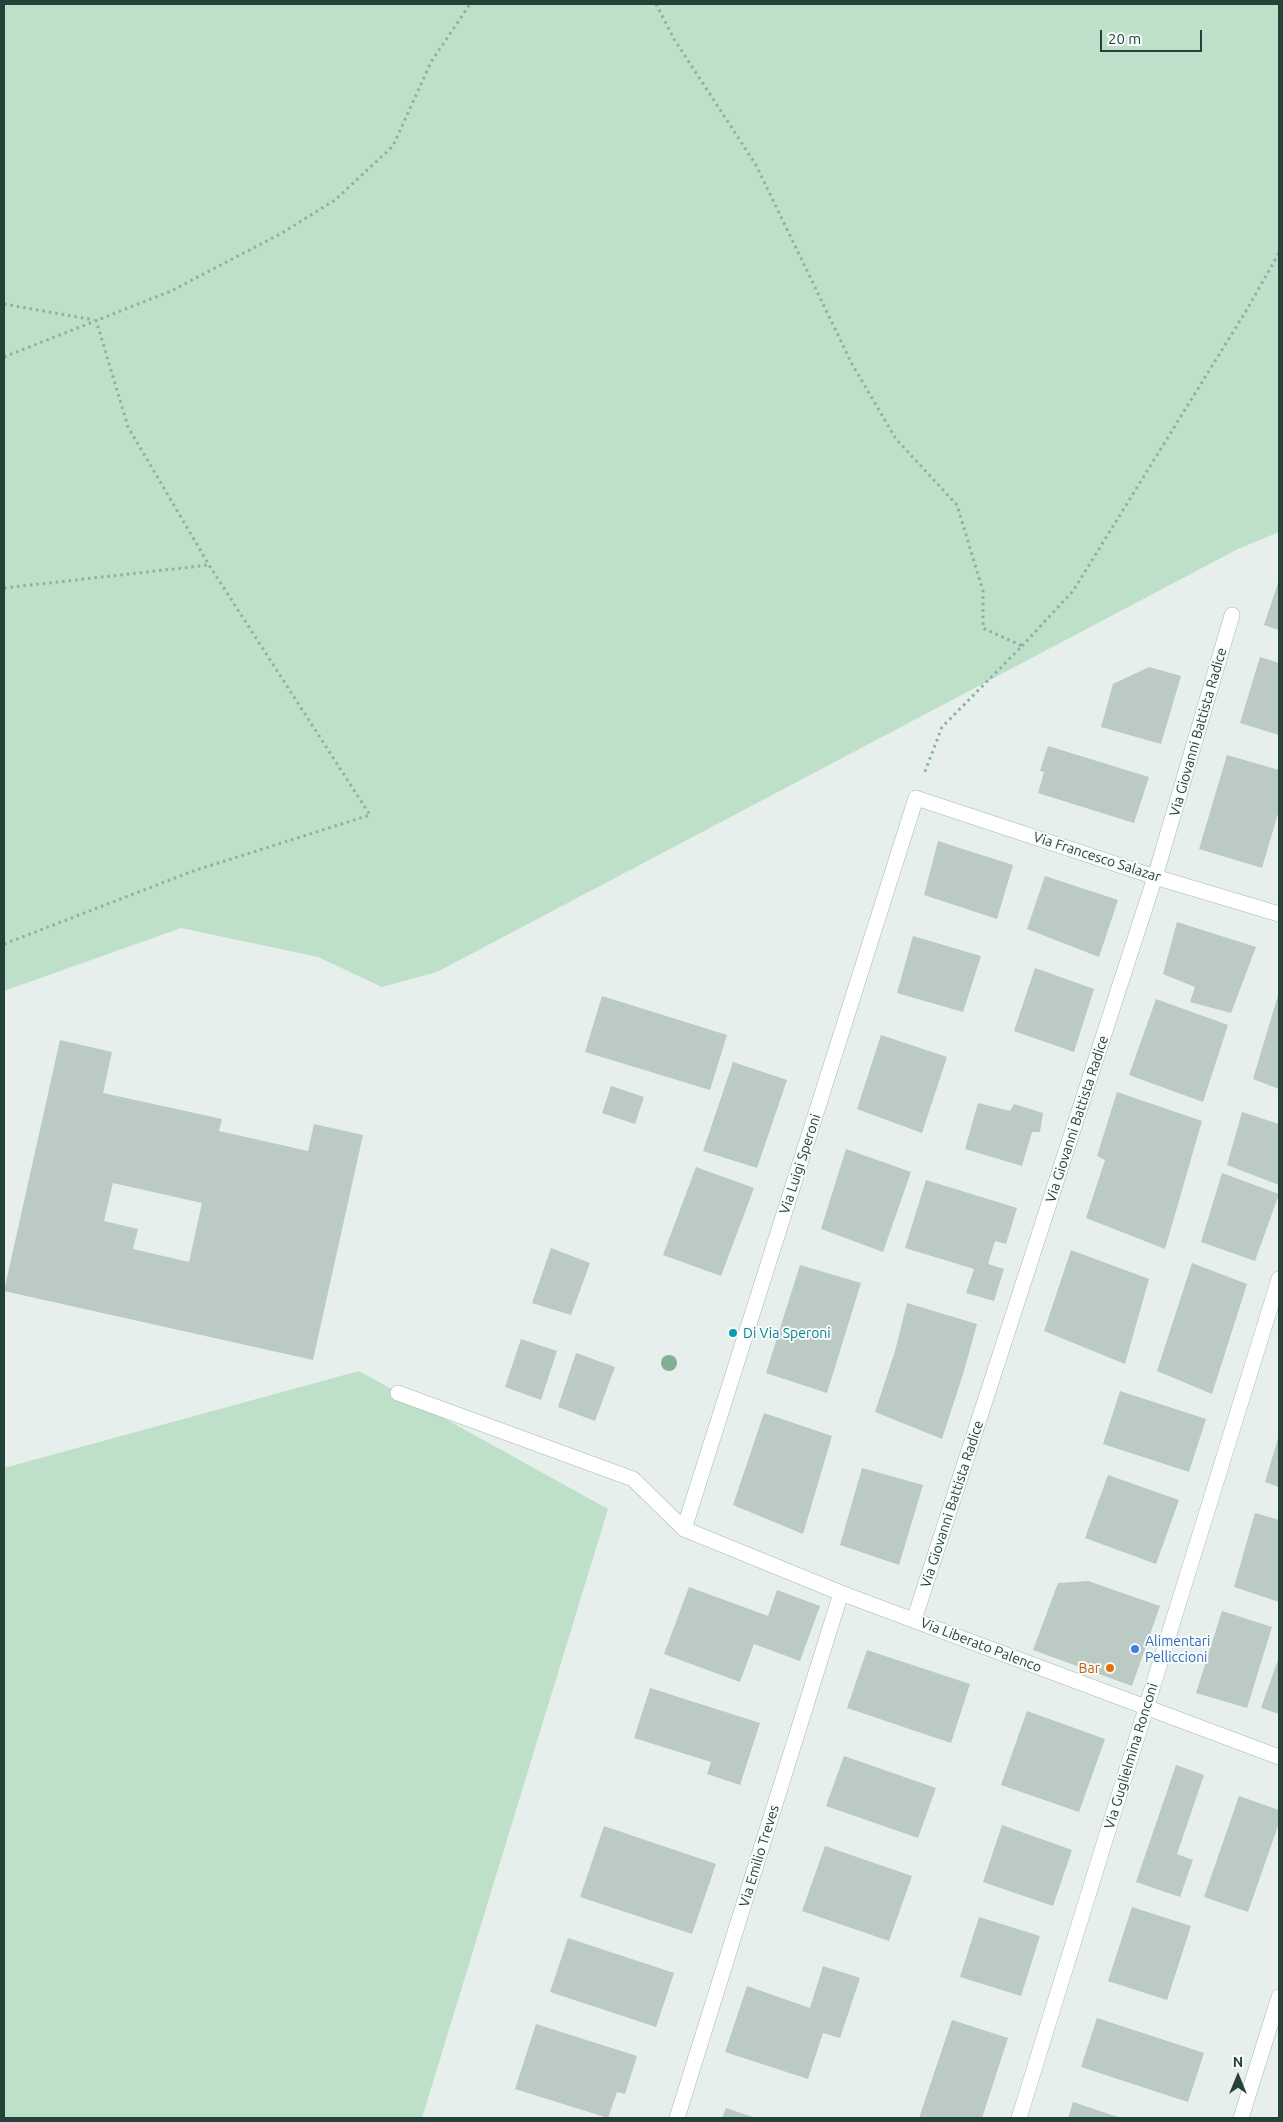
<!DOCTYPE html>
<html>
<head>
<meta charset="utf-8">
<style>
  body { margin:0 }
  #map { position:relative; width:1283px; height:2122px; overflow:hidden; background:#e6efeb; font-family:Ubuntu,sans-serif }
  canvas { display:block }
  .frame { position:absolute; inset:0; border:5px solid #24423a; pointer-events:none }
  .north { position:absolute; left:1213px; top:2052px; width:50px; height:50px; -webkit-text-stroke:4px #f7fbf9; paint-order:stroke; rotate:0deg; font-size:14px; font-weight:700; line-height:20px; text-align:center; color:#24423a }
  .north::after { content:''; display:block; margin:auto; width:18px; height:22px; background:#24423a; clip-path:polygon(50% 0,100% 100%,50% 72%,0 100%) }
  .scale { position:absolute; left:1100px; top:30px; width:102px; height:22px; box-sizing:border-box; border:2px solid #24423a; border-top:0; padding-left:6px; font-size:15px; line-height:18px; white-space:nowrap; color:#24423a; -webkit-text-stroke:4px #f7fbf9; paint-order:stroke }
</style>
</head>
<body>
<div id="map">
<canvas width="1283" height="2122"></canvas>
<div class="frame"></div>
<div class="north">N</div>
<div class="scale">20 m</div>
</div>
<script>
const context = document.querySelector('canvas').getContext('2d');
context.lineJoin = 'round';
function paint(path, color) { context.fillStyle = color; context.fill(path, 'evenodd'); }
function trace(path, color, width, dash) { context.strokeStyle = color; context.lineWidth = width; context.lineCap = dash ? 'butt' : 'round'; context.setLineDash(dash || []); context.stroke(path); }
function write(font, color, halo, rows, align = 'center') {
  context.font = font + ' Ubuntu,sans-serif'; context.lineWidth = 4; context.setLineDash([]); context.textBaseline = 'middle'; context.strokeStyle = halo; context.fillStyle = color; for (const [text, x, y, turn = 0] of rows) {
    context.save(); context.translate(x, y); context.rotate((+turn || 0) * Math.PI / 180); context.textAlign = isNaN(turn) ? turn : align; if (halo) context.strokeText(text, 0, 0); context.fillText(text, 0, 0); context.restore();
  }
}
paint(new Path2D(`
  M4 4H1279V532L1238 549 437 972 382 987 318 957 181 928 4 991Z
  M359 1371 608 1509 422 2118H4V1468Z`), '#bfe0c8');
paint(new Path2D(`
  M1279 580V630L1264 625Z
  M1260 657 1279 663V735L1240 723Z
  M1149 667 1181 676 1161 744 1101 727 1113 684Z
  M1048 746 1149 777 1134 823 1038 793 1044 772 1040 771Z
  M1227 755 1279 770V810L1262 868 1199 849Z
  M938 841 1013 865 997 919 924 895Z
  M1045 876 1118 900 1099 957 1027 929Z
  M1177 922 1256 947 1231 1013 1190 1002 1195 987 1163 974Z
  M913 936 981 956 963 1012 897 993Z
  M1035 968 1094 989 1074 1052 1014 1031Z
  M1279 992V1089L1253 1079Z
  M602 996 727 1035 710 1090 585 1052Z
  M1156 999 1228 1025 1203 1102 1129 1075Z
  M881 1035 947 1057 922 1133 857 1109Z
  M60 1040 112 1052 103 1093 222 1119 219 1131 308 1151 314 1124 363 1135 313 1360 4 1291ZM113 1183 202 1203 189 1262 133 1249 138 1229 104 1221Z
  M733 1062 787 1080 757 1168 703 1151Z
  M611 1086 644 1097 635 1124 602 1113Z
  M1117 1092 1202 1121 1165 1249 1086 1218 1105 1160 1097 1156Z
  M978 1103 1010 1111 1014 1104 1043 1113 1040 1132H1032L1022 1166 965 1149Z
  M1242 1112 1279 1124V1185L1227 1165Z
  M846 1149 911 1172 883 1252 821 1229Z
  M696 1167 754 1188 721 1276 663 1255Z
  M1222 1173 1279 1194 1255 1261 1201 1242Z
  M926 1180 1017 1208 1006 1244 995 1241 988 1264 1004 1269 994 1301 966 1293 974 1269 905 1248Z
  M551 1248 590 1263 571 1315 532 1303Z
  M1071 1250 1149 1279 1125 1364 1044 1331Z
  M1192 1263 1247 1284 1212 1394 1157 1371Z
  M800 1265 861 1283 827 1393 766 1373Z
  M907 1303 977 1324 964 1371 942 1439 875 1412 895 1351Z
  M521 1339 557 1351 541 1400 505 1387Z
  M576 1353 615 1367 595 1421 558 1407Z
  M1120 1391 1206 1419 1189 1472 1103 1444Z
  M764 1413 832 1436 803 1534 733 1505Z
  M1279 1435V1487L1265 1482Z
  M862 1468 923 1485 899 1565 840 1545Z
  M1108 1475 1179 1500 1156 1564 1085 1538Z
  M1255 1513 1279 1520V1602L1234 1587Z
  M1088 1581 1160 1606 1132 1686 1033 1650 1058 1583Z
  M689 1587 768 1616 777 1590 820 1606 800 1661 754 1644 740 1682 664 1654Z
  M1222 1611 1272 1627 1247 1708 1196 1693Z
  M867 1650 970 1684 951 1743 847 1708Z
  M1279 1657V1714L1261 1708Z
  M650 1688 760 1723 740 1785 707 1774 711 1762 634 1738Z
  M1027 1711 1105 1739 1079 1812 1001 1785Z
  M844 1756 936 1788 918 1838 826 1806Z
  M1176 1765 1204 1775 1177 1854 1193 1860 1180 1897 1136 1882Z
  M1239 1796 1279 1810V1823L1248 1912 1204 1897Z
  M1002 1825 1072 1850 1053 1906 983 1882Z
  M604 1826 716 1864 692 1934 580 1897Z
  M825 1846 912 1876 889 1941 802 1911Z
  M1132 1907 1191 1926 1167 2000 1108 1981Z
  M979 1917 1040 1936 1021 1996 960 1977Z
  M568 1938 674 1973 656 2027 550 1992Z
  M823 1966 860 1978 840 2038 823 2033 808 2079 725 2052 747 1986 810 2008Z
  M1097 2018 1204 2053 1188 2102 1081 2067Z
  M952 2020 1008 2038 982 2118H919Z
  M536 2024 637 2056 625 2094 617 2092 608 2118 515 2089Z
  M1073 2102 1121 2118H1068Z
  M726 2108 756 2118H722Z`), '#bbcac4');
const minor = new Path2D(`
  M398 1393 633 1479 684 1529 841 1593 1279 1757
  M684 1529 916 798 1155 877 1279 914
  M914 1620 1155 877 1232 615
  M677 2118 841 1593
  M1019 2118 1279 1279
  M1241 2118 1279 1997`);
trace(minor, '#a8b8b2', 16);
trace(new Path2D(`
  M656 4 674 39 756 165 852 364 896 439 957 505 983 591V628L1022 646 942 727 924 774
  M4 304 94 320
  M4 357 171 291 282 233 335 200 393 146 431 62 470 4
  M4 588 209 565
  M1022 646 1073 591 1246 311 1279 253
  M4 944 193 871 370 815 209 565 128 427 96 320`), '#86b3a5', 3, [2.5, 4]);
trace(minor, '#fff', 15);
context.fillStyle = '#80af93';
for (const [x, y] of [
  [669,1363]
]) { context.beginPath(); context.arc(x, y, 8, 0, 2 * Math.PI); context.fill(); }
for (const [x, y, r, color] of [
  [733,1333,5,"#0f9aa8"],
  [1135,1649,5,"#3f7fe0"],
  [1110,1668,5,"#e8710a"]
]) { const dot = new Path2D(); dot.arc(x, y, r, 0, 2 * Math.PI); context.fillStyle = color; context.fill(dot); trace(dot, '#f7fbf9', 2); }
write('14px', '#24423a', '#f7fbf9', [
  ["Via Giovanni Battista Radice",1198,732,-74],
  ["Via Francesco Salazar",1097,857,18],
  ["Via Giovanni Battista Radice",1077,1119,-72],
  ["Via Luigi Speroni",800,1164,-72],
  ["Via Giovanni Battista Radice",952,1504,-72],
  ["Via Liberato Palenco",981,1645,21],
  ["Via Guglielmina Ronconi",1131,1756,-73],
  ["Via Emilio Treves",759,1856,-73]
]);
write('14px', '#0d838f', '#f7fbf9', [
  ["Di Via Speroni",743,1333]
], 'left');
write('14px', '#366cbe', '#f7fbf9', [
  ["Alimentari",1145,1641],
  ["Pelliccioni",1145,1657]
], 'left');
write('14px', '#c56008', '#f7fbf9', [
  ["Bar",1100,1668]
], 'right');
</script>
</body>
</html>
